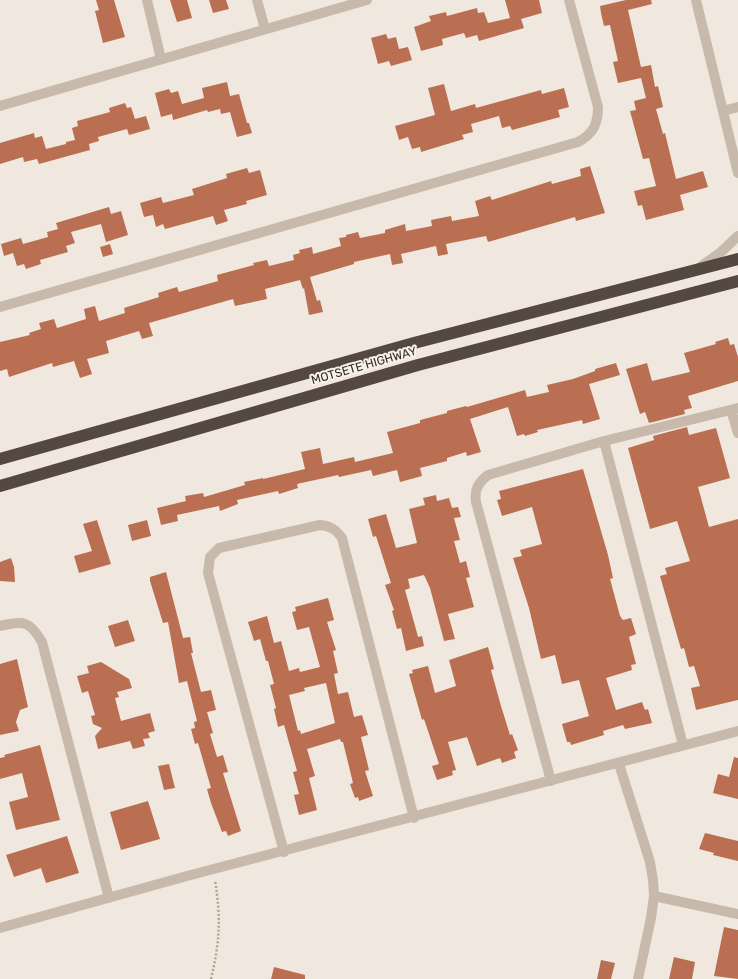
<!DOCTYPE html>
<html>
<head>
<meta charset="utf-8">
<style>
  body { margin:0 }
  canvas { display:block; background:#f0e8de }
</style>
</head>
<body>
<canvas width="738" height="979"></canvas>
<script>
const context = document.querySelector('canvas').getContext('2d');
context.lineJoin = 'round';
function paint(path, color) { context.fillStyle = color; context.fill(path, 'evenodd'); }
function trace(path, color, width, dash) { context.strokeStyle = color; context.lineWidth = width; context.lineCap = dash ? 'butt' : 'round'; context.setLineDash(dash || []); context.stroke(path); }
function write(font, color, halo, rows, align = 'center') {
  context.font = font + ' Rubik,sans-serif'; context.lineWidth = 4; context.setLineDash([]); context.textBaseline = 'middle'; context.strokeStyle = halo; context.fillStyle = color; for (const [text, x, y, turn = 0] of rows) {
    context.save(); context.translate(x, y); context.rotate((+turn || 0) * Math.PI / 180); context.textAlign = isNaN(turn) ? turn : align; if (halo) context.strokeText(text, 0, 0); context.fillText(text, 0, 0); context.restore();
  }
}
paint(new Path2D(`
  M96 0H114L125 37 103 43 95 11 99 10Z
  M170 0H187L192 18 177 22Z
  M209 0H226L229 9 213 13Z
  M505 0H539L542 13 521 19 524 28 479 41 477 35 466 38 464 33 442 39 443 45 421 51 414 27 431 21 429 16 446 12 447 16 477 8 478 13 484 12 488 23 510 18Z
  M626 0H651L652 4 628 10 641 67 651 65 655 87 658 86 663 107 656 109 663 134 665 133 676 179 703 171 708 187 680 195 684 210 646 220 642 205 638 206 634 191 656 186 649 158 643 159 630 111 636 110 634 101 646 98 641 78 618 83 613 62 618 61 610 25 604 26 601 13 600 6Z
  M386 34 388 39 396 37 399 49 408 47 412 60 391 66 389 61 378 64 371 38Z
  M227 82 230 96 239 94 247 123H249L252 133 237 137 230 112 221 114 220 109 208 112 207 110 173 120 172 114 161 117 155 93 169 89 171 93 178 91 182 104 204 98 202 88Z
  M444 84 451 111 475 104 476 108 541 90 542 94 564 88 569 107 558 110 560 117 512 130 510 126 502 128 499 116 471 124 473 132 462 135 464 139 421 152 420 147 412 149 408 137 399 140 395 126 435 115 428 88Z
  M125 103 127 108 131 107 135 119 146 116 150 129 129 135 127 129 98 137 99 141 89 144 90 150 39 164 37 159 24 162 23 157 0 164V143L34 133 35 138 42 136 46 149 66 144V142L75 140 72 128 78 126 77 121 110 112 109 108Z
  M590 166 605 213 576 221 575 217 488 242 486 236 446 244 448 254 438 256 436 246 401 254 403 263 392 265 390 254 354 262V264L310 277 317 301 320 300 323 312 309 315 304 288 303 289 300 280 265 289 267 299 235 306 233 299 149 323 153 336 142 339 139 331 106 341 109 353 87 359 92 374 80 378 74 361 53 367 52 363 9 377 7 369 0 371V342L30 335 29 333 41 329 39 323 54 319 57 328 86 319 84 309 95 306 99 321 125 313 124 308 159 297 158 293 177 287 179 292 218 281 217 275 254 265 253 263 267 260 269 266 294 260 293 255 300 253 299 250 312 247 313 254 341 246 339 238 346 237V235L358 232 360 238 385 233V230L405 224 406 231 432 226 431 220 451 216 452 221 479 216 475 201 490 196 492 200 551 181 552 184 581 176 580 169Z
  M247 168 249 173 260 170 267 195 246 201 247 204 224 210 228 221 216 225 213 216 165 229 163 224 156 227 153 215 144 217 140 203 161 197 163 203 194 195 192 189 227 178 226 174Z
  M109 207 111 214 121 211 128 235 106 242 101 224 71 232 75 243 66 246 68 252 40 260 41 264 26 269 24 264 17 266 13 253 4 256 1 244 21 238 23 244 48 237 47 232 58 229 56 223Z
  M110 244 113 254 103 257 100 247Z
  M728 338 730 345 734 344 738 357V381L688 396 692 408 684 410 685 414 649 423 645 412 640 414 626 369 647 363 652 381 690 372 684 353 716 344 715 342Z
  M616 363 620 375 589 384 600 419 583 424 582 420 578 421 537 430 538 432 525 436 524 434 517 436 508 407 470 419 481 452 467 456 466 452 447 458V461L420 468 422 476 400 482 397 470 373 476 371 470 339 477 338 475 297 484 298 488 279 494 278 491 237 500 238 504 220 511 219 506 177 515 178 521 161 525 157 508 186 501 185 496 203 493 204 497 245 485 244 482 263 478V479L305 469 301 452 320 448 323 464 354 457 355 462 393 453 387 432 420 423V420L447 413V411L466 406 467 407 525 390 527 397 549 392 547 385 573 379 595 371V369Z
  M687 427 689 435 716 428 730 478 698 487 709 527 738 519V700L696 710 691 688 700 686 694 666 689 667 684 648 681 649 660 576 667 574 665 568 690 561 677 521 650 529 628 448 654 440 653 436Z
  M583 469 608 555 613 578 610 579 620 616 623 620 631 618 636 634 629 637 636 664 631 665 632 670 606 678 616 710 642 702 645 710 648 709 652 723 625 729 623 725 603 731 604 735 571 745 570 742H567L562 724 589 716 579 680 562 684 555 655 541 659 529 608 513 558 522 556 520 550 542 544 532 507 502 516 497 500 501 499 499 491Z
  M436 495 437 501 449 498 452 508 458 507 461 517 454 518 460 540 454 541 460 563 466 561 470 577 466 578 474 607 448 614 455 639 444 641 430 588 424 575 408 579 410 588 405 590 417 633 418 637 422 636 424 646 406 651 401 628 397 629 392 611 394 610 385 585 391 583 376 536 373 537 368 519 386 514 396 548 417 543 409 509 425 505 423 498Z
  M97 520 111 564 79 573 74 556 92 551 83 524Z
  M147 520 151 536 132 541 128 525Z
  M11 558 14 567 15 582 0 581V562Z
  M166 572 183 638 190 637 193 653H191L201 692 211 690 216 710 207 712 213 733 210 734 217 757 223 755 228 772 223 773 241 831 228 836 226 831 222 832 211 803 207 789 211 788 198 743 195 744 191 729 195 728 194 722 197 721 187 681 179 683 168 622 163 623 150 581V577Z
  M328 598 334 620 327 622 336 650 333 651 338 673 334 674 338 694 348 692 354 717 362 715 368 735 361 737 369 770 365 771 373 796 359 801 358 797 355 798 350 784 353 783 343 742H341L340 739 307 749 315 776 309 778 317 810 299 815 294 795 299 794 293 772 297 771 284 725 278 727 274 709 276 708 270 685 274 684 268 661H266L260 639 254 641 248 622 267 616 274 643 281 641 289 671 299 668 300 672 320 667 309 627 297 630 292 612 296 611 295 607ZM326 683 335 723 301 734 300 730 298 731 289 695 305 691 304 688Z
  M128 620 135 641 115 647 108 626Z
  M488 647 494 669 491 670 501 706 510 735 512 734 518 750 514 752 516 758 502 763 500 758 477 766 467 737 448 742 456 770 452 771 453 775 437 780 432 766 439 764 424 719 422 720 409 674 413 673 412 670 428 666 435 693 456 686 449 660Z
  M17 659 28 707 20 710 16 722 19 731 0 735V664Z
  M101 662 129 679 132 688 117 692 119 697 115 698 121 721 150 713 155 731 148 733 150 738 143 739 145 746 133 749 130 741 98 749 95 736 102 728 93 724 91 716 95 715 88 691 82 693 77 676 89 673 87 666Z
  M40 745 60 820 16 830 9 802 28 797 22 773 0 779V758L5 757 4 755Z
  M734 757 738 758V799L713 793 718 774 729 777Z
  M169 764 175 788 164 790 158 766Z
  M148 801 160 839 121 850 110 812Z
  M705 833 738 841V861L713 855 714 853 699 849Z
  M67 836 79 873 46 883 41 868 14 877 6 855Z
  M724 927 738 930V979L714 976Z
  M674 957 695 962 692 979H669Z
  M601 960 615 963 611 979H597Z
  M274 967 305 975V979H271Z`), '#ba6f52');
trace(new Path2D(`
  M211 979C220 941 221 919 215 880`), '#b3a395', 2.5, [2, 2]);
trace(new Path2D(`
  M147 0 161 59
  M257 0 265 29
  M696 0 738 173
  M0 106 367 0
  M723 111 738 107
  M700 267 721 252 738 236
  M0 307 578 142C593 134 598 124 598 107L569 0
  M731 410 738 433
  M604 441 683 745
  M0 626C23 620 30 621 42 642L109 898
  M619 764 650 862 653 880 654 896 651 918 638 979
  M551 781 476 502C474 490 478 483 488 475L604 441 738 408
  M284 852 208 573 210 557 219 548 320 525C331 526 336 530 342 538L414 818
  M654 896 738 914
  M0 928 187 876 738 731`), '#c7b9ab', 10);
trace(new Path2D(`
  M0 459 414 343 738 259
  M0 486 418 365 738 281`), '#554841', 12);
write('12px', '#352e29', '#f8f2ea', [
  ["MOTSETE HIGHWAY",364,366,-16]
]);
</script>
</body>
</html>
